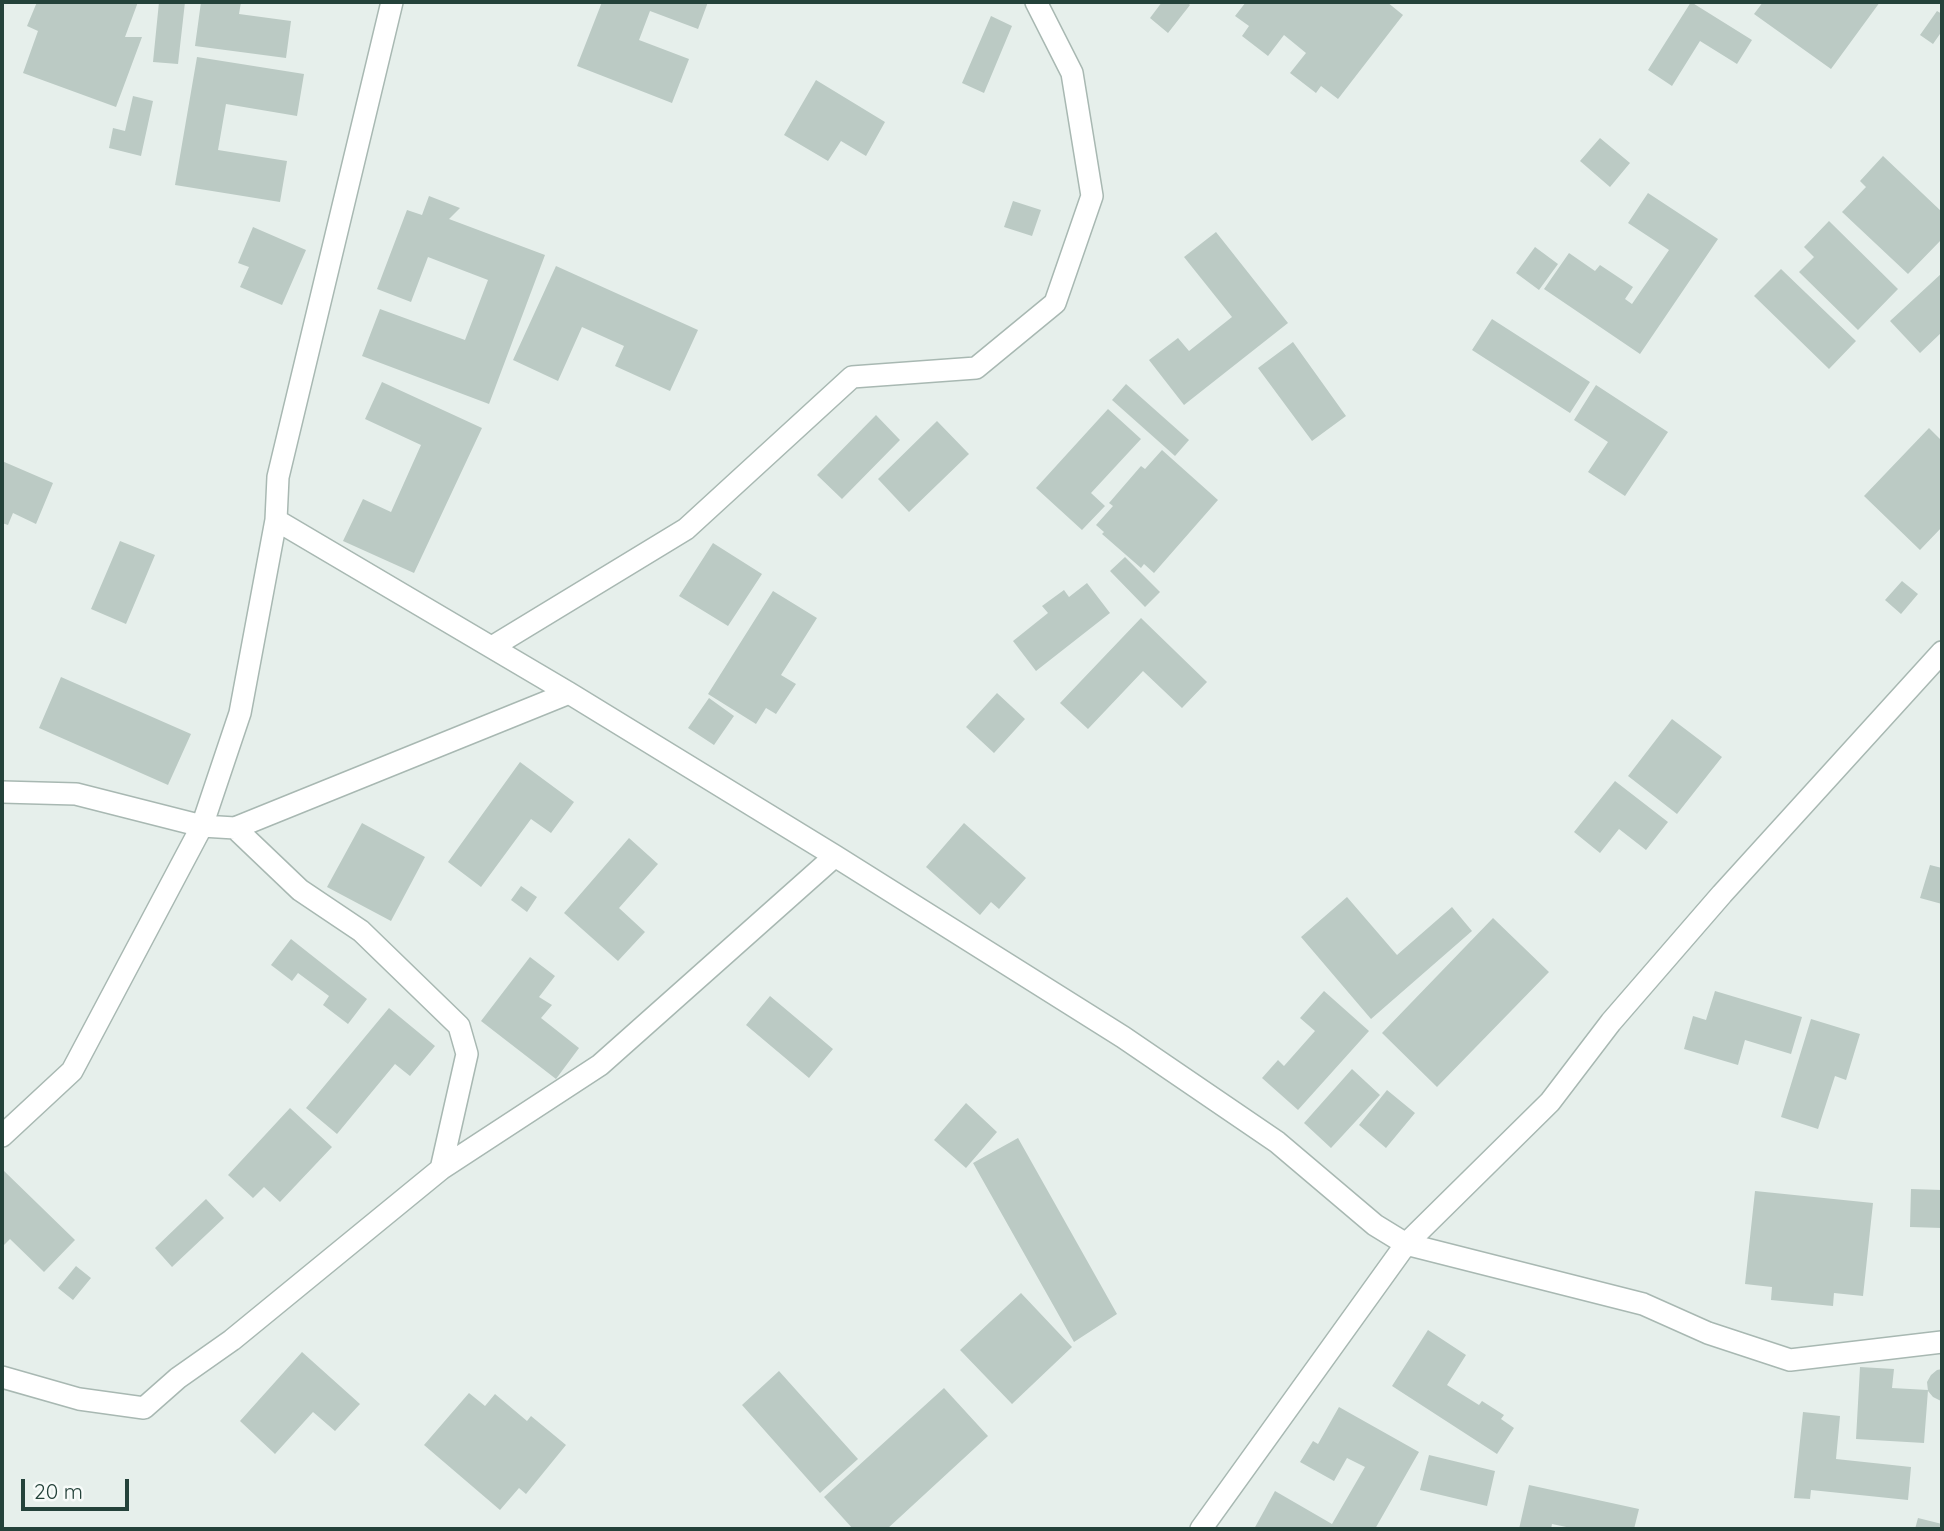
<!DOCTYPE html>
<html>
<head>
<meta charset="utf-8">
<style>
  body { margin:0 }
  #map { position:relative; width:1944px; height:1531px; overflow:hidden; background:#e6efeb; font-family:Quicksand,sans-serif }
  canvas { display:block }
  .frame { position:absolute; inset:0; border:4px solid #24423a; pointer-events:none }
  .scale { position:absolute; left:21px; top:1479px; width:108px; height:32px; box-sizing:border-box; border:4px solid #24423a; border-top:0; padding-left:9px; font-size:21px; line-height:24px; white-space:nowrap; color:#24423a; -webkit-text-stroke:5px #f7fbf9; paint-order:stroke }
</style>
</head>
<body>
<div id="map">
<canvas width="1944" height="1531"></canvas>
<div class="frame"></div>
<div class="scale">20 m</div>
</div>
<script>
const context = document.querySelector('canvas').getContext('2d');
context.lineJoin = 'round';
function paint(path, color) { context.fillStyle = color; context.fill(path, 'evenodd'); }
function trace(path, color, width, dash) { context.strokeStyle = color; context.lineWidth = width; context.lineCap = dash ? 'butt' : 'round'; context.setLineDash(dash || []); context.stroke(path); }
paint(new Path2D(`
  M37 2H138L125 37H142L116 107 23 73 38 31 27 26Z
  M159 2H185L178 64 153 62Z
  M201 2H241L239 14 291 21 286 58 195 46Z
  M602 2H708L698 29 650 11 639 40 689 59 672 103 577 66Z
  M1162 2H1187L1190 5 1168 33 1150 18Z
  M1246 2H1387L1403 15 1338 99 1321 86 1316 93 1290 73 1306 53 1284 35 1268 56 1242 36 1249 26 1235 16Z
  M1691 2 1752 40 1737 64 1700 41 1672 86 1648 70Z
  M1763 2H1880L1831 69 1754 14Z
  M1937 11 1942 14V31L1933 44 1920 35Z
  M991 16 1012 26 984 93 962 83Z
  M197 57 304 74 297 116 226 104 218 150 287 161 280 202 175 185Z
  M816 80 885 122 866 156 841 141 828 161 784 135Z
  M133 96 153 101 141 156 109 148 113 128 125 131Z
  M1600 138 1630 163 1610 187 1580 161Z
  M1883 156 1942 212V239L1908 274 1842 212 1866 187 1860 181Z
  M1648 193 1718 239 1640 354 1544 289 1569 253 1595 271 1600 265 1633 287 1625 299 1632 304 1669 250 1628 223Z
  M429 196 460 208 449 219 545 255 489 404 362 356 380 309 465 340 488 280 428 257 411 302 377 289 407 210 422 215Z
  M1013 201 1041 210 1032 236 1004 227Z
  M1829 221 1898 289 1858 330 1799 272 1814 257 1804 247Z
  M253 227 306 250 282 305 240 287 249 267 238 263Z
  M1216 232 1288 323 1184 405 1149 360 1178 338 1189 351 1232 317 1184 257Z
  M1535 247 1558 264 1539 290 1516 273Z
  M556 266 698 330 670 391 615 366 624 346 582 327 558 381 513 360Z
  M1781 269 1856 341 1829 369 1754 296Z
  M1942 273V332L1920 353 1890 321Z
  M1492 319 1590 382 1570 413 1472 350Z
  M1293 342 1346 416 1312 441 1258 368Z
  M382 382 482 428 414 573 343 541 363 499 391 512 421 445 365 419Z
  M1126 384 1189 440 1175 456 1112 400Z
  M1596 385 1668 432 1625 496 1588 472 1608 442 1574 420Z
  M1108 409 1141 439 1091 493 1105 506 1082 530 1036 488Z
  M876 415 900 440 842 499 817 475Z
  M937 421 969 454 909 512 878 479Z
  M1929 428 1942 441V527L1920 550 1864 496Z
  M1162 450 1218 500 1154 573 1144 564 1141 568 1102 534 1104 532 1096 525 1113 506 1109 503 1141 466 1145 469Z
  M2 461 53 483 36 524 13 513 8 525 2 523Z
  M120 541 155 555 126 624 91 609Z
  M713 543 762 574 728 626 679 596Z
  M1125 557 1160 592 1145 607 1110 571Z
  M1902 581 1918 594 1901 614 1885 600Z
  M1087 583 1110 613 1036 671 1013 641 1048 613 1042 606 1064 590 1069 597Z
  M773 591 817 618 781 675 796 684 776 714 766 708 756 724 708 694Z
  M1141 618 1207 682 1182 708 1143 671 1088 729 1060 703Z
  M61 677 191 734 168 785 39 728Z
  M997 693 1025 719 994 753 966 727Z
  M709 698 734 716 714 745 688 728Z
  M1672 719 1722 757 1677 814 1628 776Z
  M520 762 574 802 551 833 531 819 481 887 448 862Z
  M1615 781 1668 822 1646 850 1619 829 1600 853 1574 832Z
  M362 823 425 857 391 921 327 887Z
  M964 823 1026 878 999 909 991 902 980 915 926 867Z
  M629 838 658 864 619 908 645 932 618 961 564 913Z
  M1930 865 1942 868V904L1920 898Z
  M521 886 537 897 527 912 511 900Z
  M1347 897 1397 955 1452 907 1472 931 1371 1019 1301 937Z
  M1493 918 1549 972 1437 1087 1382 1033Z
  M291 939 367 999 348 1024 323 1005 329 996 298 973 292 981 271 965Z
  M530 957 555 976 539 997 552 1005 541 1018 579 1048 556 1079 481 1021Z
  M1324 991 1369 1031 1298 1110 1262 1078 1278 1060 1284 1066 1315 1031 1300 1018Z
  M1715 991 1802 1017 1791 1054 1745 1040 1738 1065 1684 1049 1693 1016 1706 1020Z
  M770 996 833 1049 809 1078 746 1025Z
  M389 1008 435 1046 410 1076 395 1064 337 1134 306 1108Z
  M1811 1019 1860 1034 1846 1080 1835 1076 1818 1129 1781 1117Z
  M1352 1069 1380 1095 1331 1148 1304 1123Z
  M1387 1090 1415 1113 1386 1148 1359 1125Z
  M966 1103 997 1132 966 1168 934 1140Z
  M290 1108 332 1147 280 1202 264 1187 253 1198 228 1175Z
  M1018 1138 1117 1314 1074 1342 973 1163Z
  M2 1169 75 1240 44 1272 10 1239 2 1247Z
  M1911 1189 1942 1190V1228L1910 1227Z
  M1755 1191 1873 1203 1863 1296 1834 1293 1833 1306 1771 1300 1772 1287 1745 1284Z
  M206 1199 224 1218 172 1267 155 1248Z
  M76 1266 91 1278 73 1300 58 1288Z
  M1021 1293 1072 1347 1012 1404 960 1350Z
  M1428 1330 1466 1355 1447 1385 1479 1405 1482 1401 1504 1415 1501 1419 1514 1428 1497 1454 1392 1386Z
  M302 1352 360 1404 335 1431 313 1412 275 1454 240 1421Z
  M1860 1367 1894 1369 1892 1388 1928 1390 1924 1443 1856 1439Z
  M1942 1369V1401H1941L1933 1397 1928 1391 1927 1382 1931 1375 1937 1370Z
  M779 1371 858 1459 820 1493 742 1405Z
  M944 1388 988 1436 887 1529H853L824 1497Z
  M469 1393 485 1406 495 1394 527 1421 531 1416 566 1445 526 1494 519 1488 500 1510 424 1445Z
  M1339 1407 1419 1452 1375 1529H1254L1275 1491 1332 1524 1365 1467 1347 1458 1334 1481 1300 1462 1313 1441 1318 1444Z
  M1803 1412 1840 1416 1836 1459 1911 1467 1908 1500 1811 1490 1810 1499 1794 1498Z
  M1429 1455 1495 1471 1487 1506 1420 1490Z
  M1529 1485 1639 1509 1634 1529H1576L1552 1524 1551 1529H1519Z
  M1918 1518 1942 1524V1529H1915Z`), '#bbcac4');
const minor = new Path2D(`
  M276 520 569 693 835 856 1123 1037 1277 1142 1375 1225 1406 1244 1643 1304 1708 1333 1790 1360 1942 1342
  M492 647 686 529 852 377 976 368 1055 303 1092 196 1072 73 1036 2
  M2 792 76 794 202 826 240 713 276 520 278 477 392 2
  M235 828 569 693
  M2 1136 72 1071 202 826 235 828 300 890 361 931 459 1026 467 1054 441 1169
  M2 1377 79 1399 144 1408 178 1378 232 1340 441 1169 600 1065 835 856
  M1201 1529 1406 1244 1550 1102 1611 1022 1722 894 1942 652`);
trace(minor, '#a8b8b2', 24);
trace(minor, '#fff', 21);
</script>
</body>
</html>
